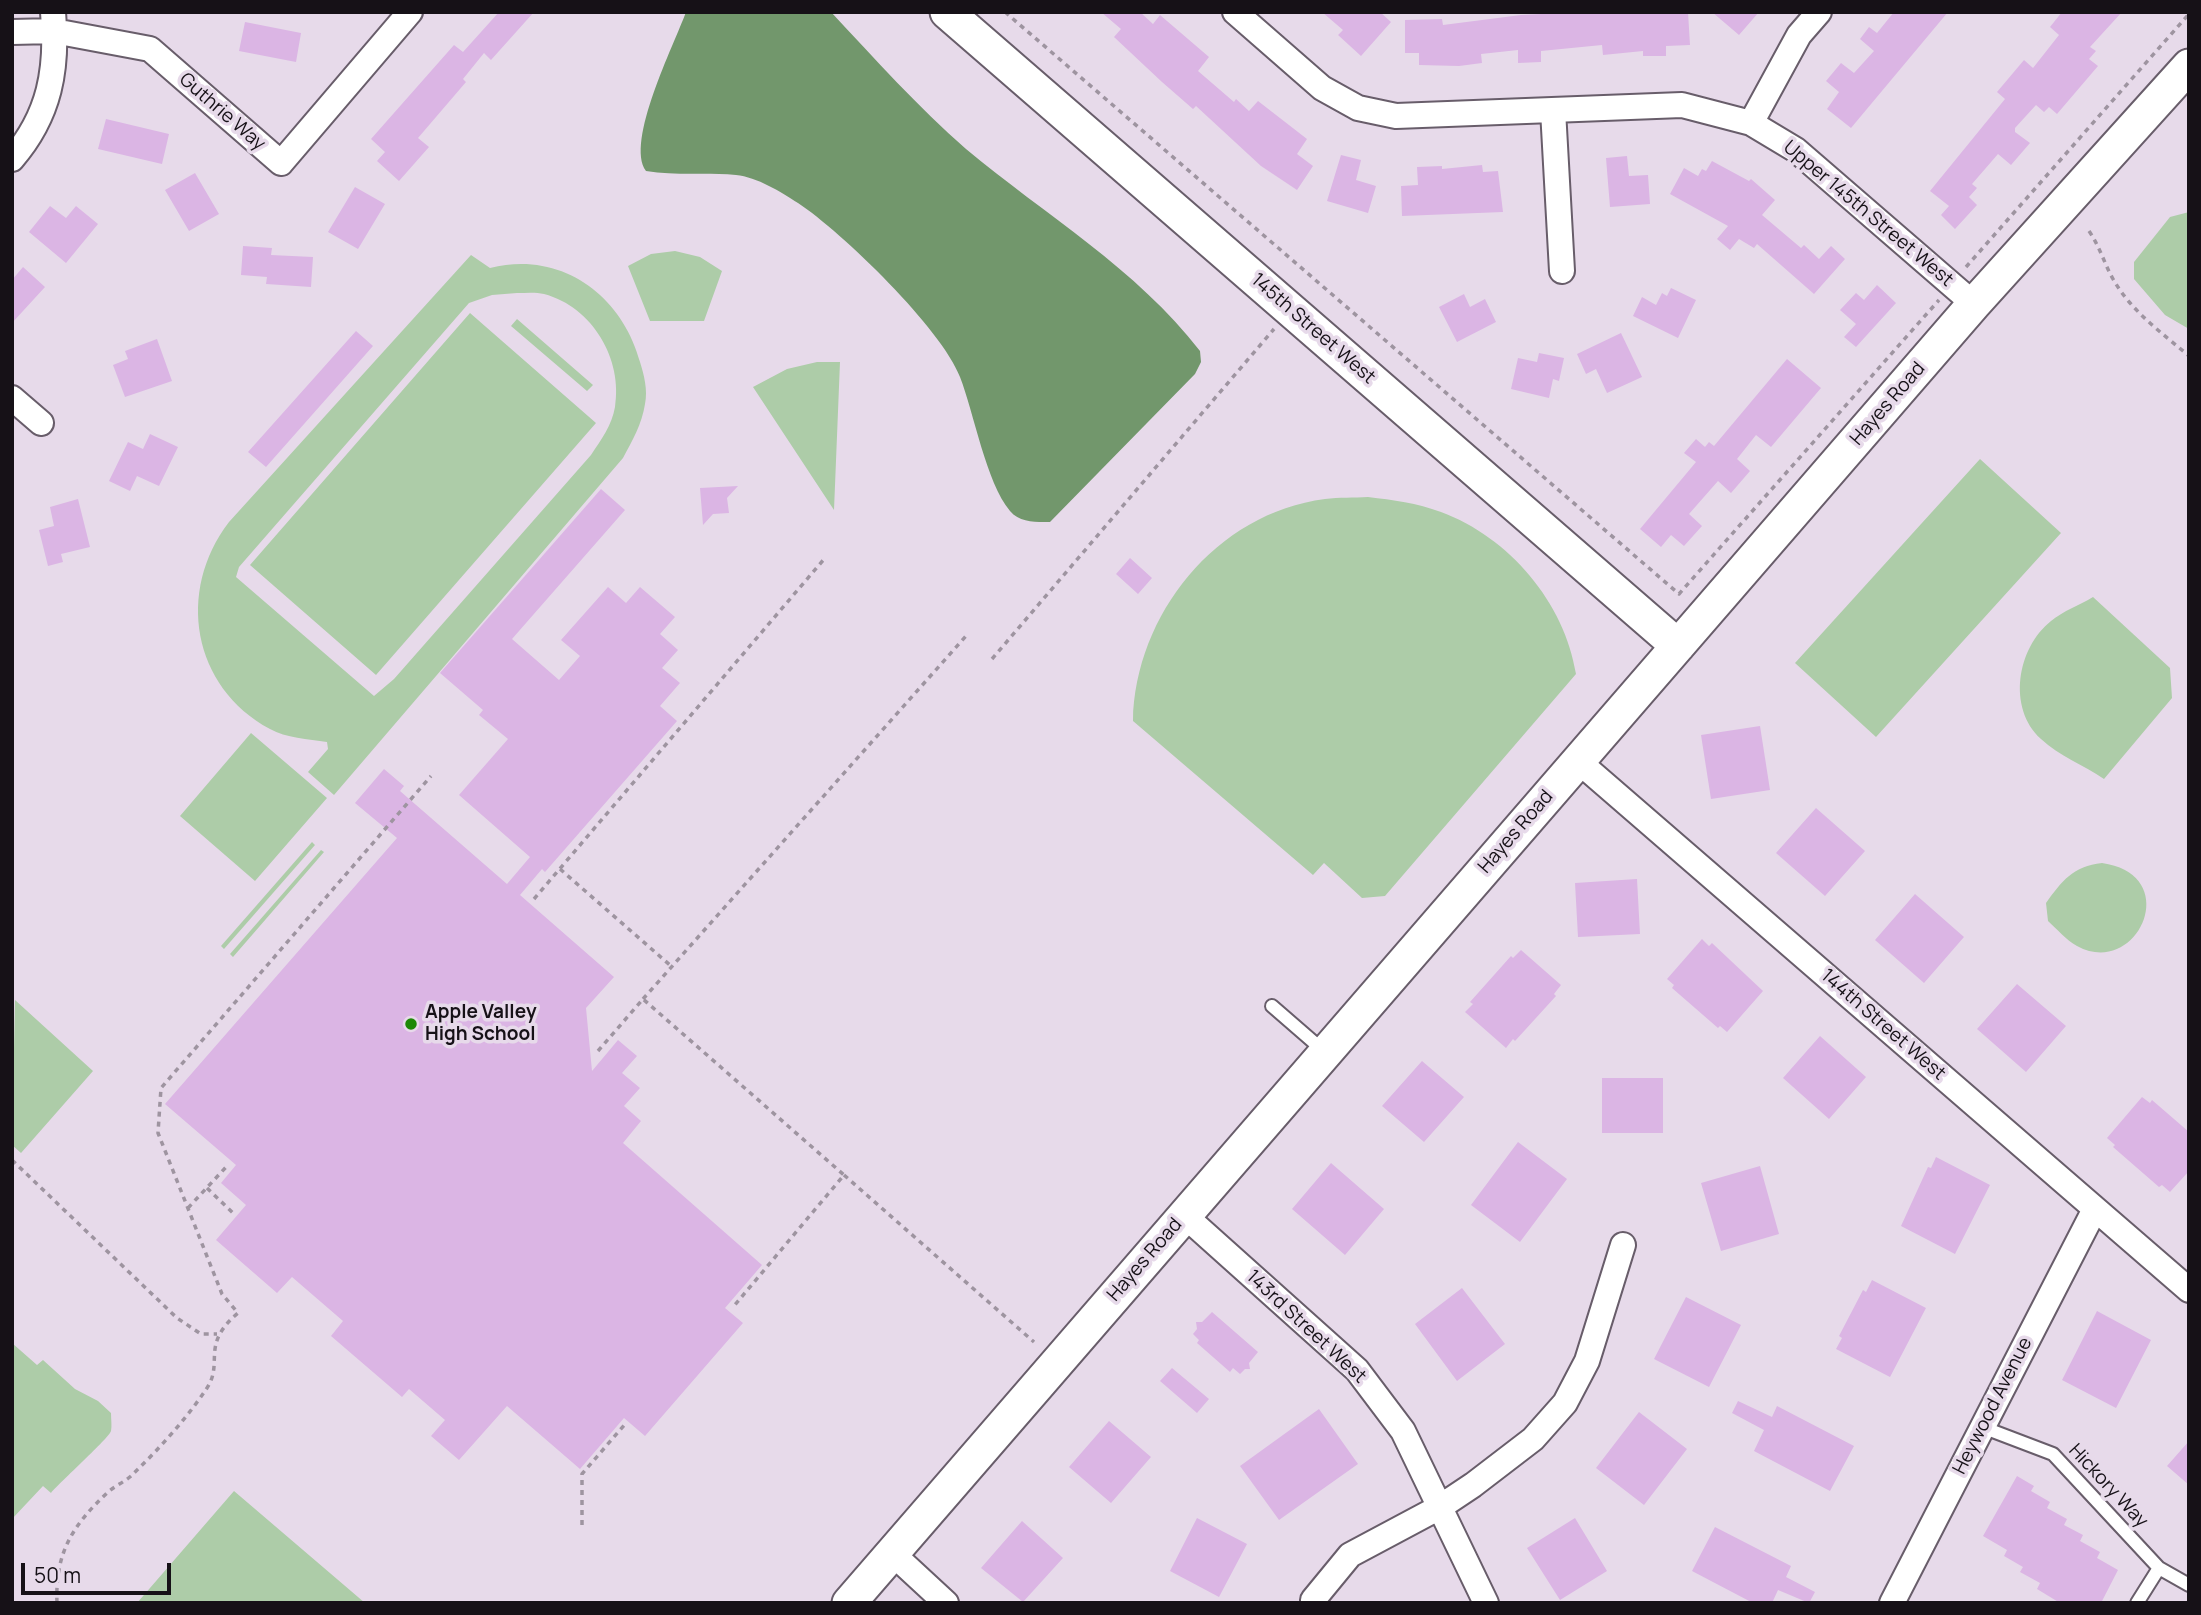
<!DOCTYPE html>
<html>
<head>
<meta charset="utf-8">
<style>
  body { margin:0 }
  #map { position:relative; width:2201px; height:1615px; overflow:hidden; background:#e7daea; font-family:Manrope,sans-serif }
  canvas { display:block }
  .frame { position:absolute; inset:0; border:14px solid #161117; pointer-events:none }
  .scale { position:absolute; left:21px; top:1563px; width:150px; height:32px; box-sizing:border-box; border:4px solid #161117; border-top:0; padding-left:9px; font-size:21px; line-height:24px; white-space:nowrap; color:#161117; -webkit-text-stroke:5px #e7daea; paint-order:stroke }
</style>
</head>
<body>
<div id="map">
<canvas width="2201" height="1615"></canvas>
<div class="frame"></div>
<div class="scale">50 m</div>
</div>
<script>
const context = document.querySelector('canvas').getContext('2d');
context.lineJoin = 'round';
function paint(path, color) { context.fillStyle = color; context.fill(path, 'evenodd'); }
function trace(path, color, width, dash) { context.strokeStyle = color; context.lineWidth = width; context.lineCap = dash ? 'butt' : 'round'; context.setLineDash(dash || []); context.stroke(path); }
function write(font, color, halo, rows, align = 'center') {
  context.font = font + ' Manrope,sans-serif'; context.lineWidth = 7; context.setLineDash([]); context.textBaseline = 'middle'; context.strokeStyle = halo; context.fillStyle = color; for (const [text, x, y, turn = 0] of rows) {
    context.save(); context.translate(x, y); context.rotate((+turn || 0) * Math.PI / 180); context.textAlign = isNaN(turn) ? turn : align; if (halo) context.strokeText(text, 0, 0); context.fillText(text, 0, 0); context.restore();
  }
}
paint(new Path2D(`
  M2189 212V329L2165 315 2134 279V262L2170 217Z
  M675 251 700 257 722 271 704 321H650L628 266 651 254Z
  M471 255 490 268C561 250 622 295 640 362 644 375 648 390 645 404 642 424 632 441 623 458L334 795 308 772 328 749 327 742C308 739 286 738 270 729 192 687 176 591 229 522ZM517 293C526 293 536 292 544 294 593 307 623 360 615 407 612 425 601 440 591 455L394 679 374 696 236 577 239 567 469 303 492 295Z
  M470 313 596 423 376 675 250 565Z
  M517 319 593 385 587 391 511 326Z
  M817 362H840L834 510 753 387 787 369Z
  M1980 459 2061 533 1876 737 1795 663Z
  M1368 497C1393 500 1417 503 1441 512 1509 537 1565 603 1576 674L1385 896 1362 898 1324 863 1313 875 1133 721C1135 615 1216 513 1325 499 1339 497 1354 498 1368 497Z
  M2093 597 2170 668 2172 698 2104 779C2084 765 2059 756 2041 739 2007 708 2017 648 2051 621 2063 611 2080 605 2093 597Z
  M251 733 327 798 255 881 180 816Z
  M312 842 315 845 224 949 221 946Z
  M321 850 324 852 233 957 230 954Z
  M2102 863C2185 875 2137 979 2077 946 2066 940 2057 929 2048 921L2046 903C2062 881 2073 866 2102 863Z
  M15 1000 93 1071 21 1153 12 1145Z
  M12 1343 37 1365 43 1360 75 1389 98 1401 111 1413C111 1419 112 1426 111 1431 109 1438 60 1482 51 1493L43 1486 12 1519Z
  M234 1491 365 1603H137Z`), '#adcca8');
paint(new Path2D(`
  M686 12H831C875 59 918 107 966 149 1045 215 1137 269 1200 351L1201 362 1195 374 1050 522C1036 522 1020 523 1010 511 986 482 974 413 960 377 942 329 842 232 798 203 781 192 757 177 736 175 706 172 676 176 646 171 625 142 674 45 686 12Z`), '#72976c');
paint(new Path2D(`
  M499 12H534L491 60 484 53 463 79 466 82 418 138 429 147 399 181 377 161 385 152 371 139 454 45 463 52Z
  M1101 12H1140L1153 24 1160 15 1209 57 1198 71 1234 102 1236 99 1249 111 1258 101 1307 139 1297 154 1313 166 1297 190 1261 166 1196 106 1193 109 1162 82 1114 37 1121 29Z
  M1322 12H1380L1391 22 1361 56 1338 35 1343 30Z
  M1582 12H1688L1690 45 1666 46V56H1643V51L1603 55 1602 45 1541 51V62L1518 63V50L1481 54 1482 63 1459 66 1419 65V53H1405V20L1442 19 1443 25 1521 15Z
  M1712 12H1759L1739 35Z
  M1894 12H1948L1851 128 1827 109 1839 92 1826 81 1841 63 1854 73 1874 51 1860 39 1869 27 1877 33Z
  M2062 12H2122L2090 47 2096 51 2089 59 2098 66 2057 114 2049 107 2044 112 2036 105 2015 128V132L2030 143 2011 165 1998 154 1972 184 1977 188 1969 197 1977 205 1955 229 1941 215 1949 206 1930 191 2005 99 1997 92 2024 60 2033 68 2059 35 2050 27Z
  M245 22 301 33 296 62 239 51Z
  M106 119 169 134 162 164 98 149Z
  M1341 155 1361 160 1356 180 1376 186 1368 213 1327 201Z
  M1627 156 1629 176 1648 175 1650 204 1610 207 1606 158Z
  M1712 161 1749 181 1751 179 1775 200 1762 215 1801 248 1804 245 1819 259 1831 246 1845 259 1814 294 1757 244 1754 248 1739 239 1730 250 1717 239 1728 226 1670 194 1684 168 1698 176 1702 169 1706 171Z
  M1482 165 1483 172 1498 171 1503 212 1402 216 1401 186 1418 185 1417 167 1442 166V169Z
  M195 173 219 214 189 231 165 190Z
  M355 187 385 204 358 249 328 232Z
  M50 206 66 218 76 206 98 224 66 263 29 232Z
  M243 246 272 248 271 255 313 257 311 287 266 284 267 277 241 275Z
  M23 267 45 287 12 323V280Z
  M1877 285 1896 303 1856 347 1844 337 1856 324 1840 310 1856 293 1864 300Z
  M1671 288 1696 300 1678 338 1633 316 1642 297 1656 305 1662 293 1667 296Z
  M1464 294 1470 307 1485 299 1496 322 1457 342 1439 307Z
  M356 331 373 346 266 467 248 452Z
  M1621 333 1642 377 1607 393 1596 369 1586 374 1577 354Z
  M157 339 172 381 125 397 113 365 128 359 125 351Z
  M1539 353 1564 358 1559 381 1553 379 1549 398 1511 389 1518 358 1537 362Z
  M1787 359 1821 388 1771 447 1756 435 1737 459 1750 471 1731 493 1718 481 1689 514 1702 526 1684 546 1671 535 1661 547 1640 529 1696 462 1684 453 1696 439 1705 447 1709 442 1714 446Z
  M150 434 178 447 159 486 137 476 130 491 109 481 128 442 143 449Z
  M738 486 727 498 729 513 713 514 703 525 700 488Z
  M601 489 625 510 512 639 559 680 580 656 561 640 608 587 626 603 640 587 675 617 660 634 678 650 662 668 680 683 660 706 677 721 545 872 542 869 520 895 614 977 586 1008 592 1071 618 1040 637 1056 622 1073 640 1088 624 1106 641 1121 623 1143 762 1265 725 1308 743 1323 645 1436 624 1418 580 1469 507 1406 459 1460 431 1436 445 1420 409 1389 402 1397 331 1336 343 1321 292 1277 277 1293 216 1240 246 1205 221 1183 236 1165 165 1104 397 838 355 803 384 769 404 786 400 791 507 884 530 857 459 795 508 739 479 715 483 710 440 673Z
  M78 499 90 547 61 554 63 562 48 566 39 530 54 526 50 507Z
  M1130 558 1152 578 1138 594 1116 574Z
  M1760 726 1770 790 1711 799 1701 735Z
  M1816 808 1865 851 1825 896 1776 853Z
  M1637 879 1640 934 1578 937 1575 883Z
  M1915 894 1964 937 1924 983 1875 940Z
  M1702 939 1709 946 1712 943 1763 991 1727 1032 1720 1026 1718 1028 1672 988 1674 985 1667 979Z
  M1521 950 1561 985 1554 994 1556 996 1515 1041 1513 1039 1506 1048 1465 1012 1473 1004 1470 1002 1511 956 1513 958Z
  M2017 984 2066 1026 2026 1072 1977 1029Z
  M1820 1036 1866 1077 1829 1119 1783 1078Z
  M1422 1061 1464 1097 1424 1142 1382 1106Z
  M1602 1078H1663V1133H1602Z
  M2142 1097 2150 1103 2152 1100 2189 1132V1171L2170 1192 2162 1185 2159 1187 2113 1147 2115 1145 2107 1138Z
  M1518 1142 1567 1179 1520 1242 1471 1205Z
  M1936 1157 1990 1185 1955 1254 1901 1226 1928 1167 1931 1168Z
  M1331 1163 1384 1209 1345 1255 1292 1209Z
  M1760 1166 1779 1234 1721 1251 1701 1183Z
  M1872 1280 1926 1308 1890 1377 1836 1349 1842 1338 1839 1336 1863 1290 1866 1292Z
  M1462 1288 1505 1344 1457 1381 1415 1324Z
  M1686 1297 1741 1325 1709 1387 1654 1359Z
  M2097 1311 2151 1340 2116 1408 2062 1380Z
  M1212 1312 1258 1352 1249 1363 1250 1369H1245L1240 1374 1233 1368 1230 1372 1197 1343 1199 1340 1193 1334 1197 1329 1196 1322H1202Z
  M1172 1368 1209 1399 1197 1413 1160 1381Z
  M1738 1401 1772 1417 1777 1406 1854 1446 1830 1491 1754 1451 1764 1430 1732 1413Z
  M1319 1409 1358 1464 1279 1520 1240 1466Z
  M1639 1412 1687 1449 1644 1505 1596 1468Z
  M1109 1421 1151 1457 1111 1503 1069 1467Z
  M2189 1441V1485L2167 1466Z
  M2017 1476 2034 1486 2031 1491 2050 1502 2047 1508 2067 1519 2064 1525 2083 1535 2080 1541 2100 1552 2097 1558 2118 1570 2101 1603H2060L2037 1589 2040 1583 2020 1572 2023 1567 2004 1556 2007 1550 1983 1536Z
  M1197 1518 1247 1544 1219 1597 1170 1571Z
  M1575 1518 1607 1571 1560 1600 1527 1548Z
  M1022 1521 1063 1558 1023 1602 981 1568Z
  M1715 1527 1791 1566 1786 1577 1815 1592 1809 1603 1778 1590 1772 1603H1753L1692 1571Z`), '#dbb5e4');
const lane = new Path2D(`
  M1272 1006 1325 1052
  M1982 1427 2053 1454 2159 1568 2189 1585
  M2137 1603 2159 1568`);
const street = new Path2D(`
  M1235 12 1322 88 1358 108 1396 116 1682 105 1751 123 1796 150 1974 304
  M12 32 54 31 150 49 281 163 410 12
  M1553 110 1562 271
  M1751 123 1799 35 1819 12
  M12 159C50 115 58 69 53 12
  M12 398 41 423
  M1578 761 2189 1290
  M1184 1215 1357 1370 1403 1431 1486 1603
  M893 1554 946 1603
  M1313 1600 1350 1555 1440 1507 1473 1485 1533 1439 1565 1403 1587 1361 1623 1245
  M1892 1603 2095 1209`);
const secondary = new Path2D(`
  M947 12 1678 646
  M849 1603 1974 304 2189 66`);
trace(lane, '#685d6a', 16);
trace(street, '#685d6a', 28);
trace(secondary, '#685d6a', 37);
trace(new Path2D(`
  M1005 12 1679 594 1939 300
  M2089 231C2100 247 2104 263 2113 279 2131 311 2162 333 2189 356
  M1966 267 2189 14
  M992 659 1274 329
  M560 869 671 966
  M534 899 825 558
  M643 999 966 636
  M598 1051 643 999 844 1175 734 1306
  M12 1160 177 1318 201 1334H217
  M844 1175 1034 1342
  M207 1188 235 1215
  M188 1208 227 1166
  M582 1525V1474L626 1423
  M57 1603C55 1553 72 1526 108 1492 116 1485 127 1481 134 1473 160 1448 187 1418 207 1388 224 1362 200 1345 238 1313L222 1294 158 1133 161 1088 431 776`), '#9e94a0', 3.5, [5, 5]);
trace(lane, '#fff', 12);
trace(street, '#fff', 24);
trace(secondary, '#fff', 33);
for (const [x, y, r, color] of [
  [411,1024,7,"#1d8906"]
]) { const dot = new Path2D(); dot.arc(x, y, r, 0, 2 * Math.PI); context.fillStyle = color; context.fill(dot); trace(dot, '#e7daea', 2.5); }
write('19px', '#161117', '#e7daea', [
  ["Guthrie Way",222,112,41],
  ["Upper 145th Street West",1868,214,40],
  ["145th Street West",1313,329,41],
  ["Hayes Road",1888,404,-49],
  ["Hayes Road",1516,832,-49],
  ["144th Street West",1883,1025,41],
  ["Hayes Road",1145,1260,-49],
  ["143rd Street West",1306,1327,43],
  ["Heywood Avenue",1993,1406,-63],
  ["Hickory Way",2108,1486,47]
]);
write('bold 19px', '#161117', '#e7daea', [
  ["Apple Valley",425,1013],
  ["High School",425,1035]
], 'left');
</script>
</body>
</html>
